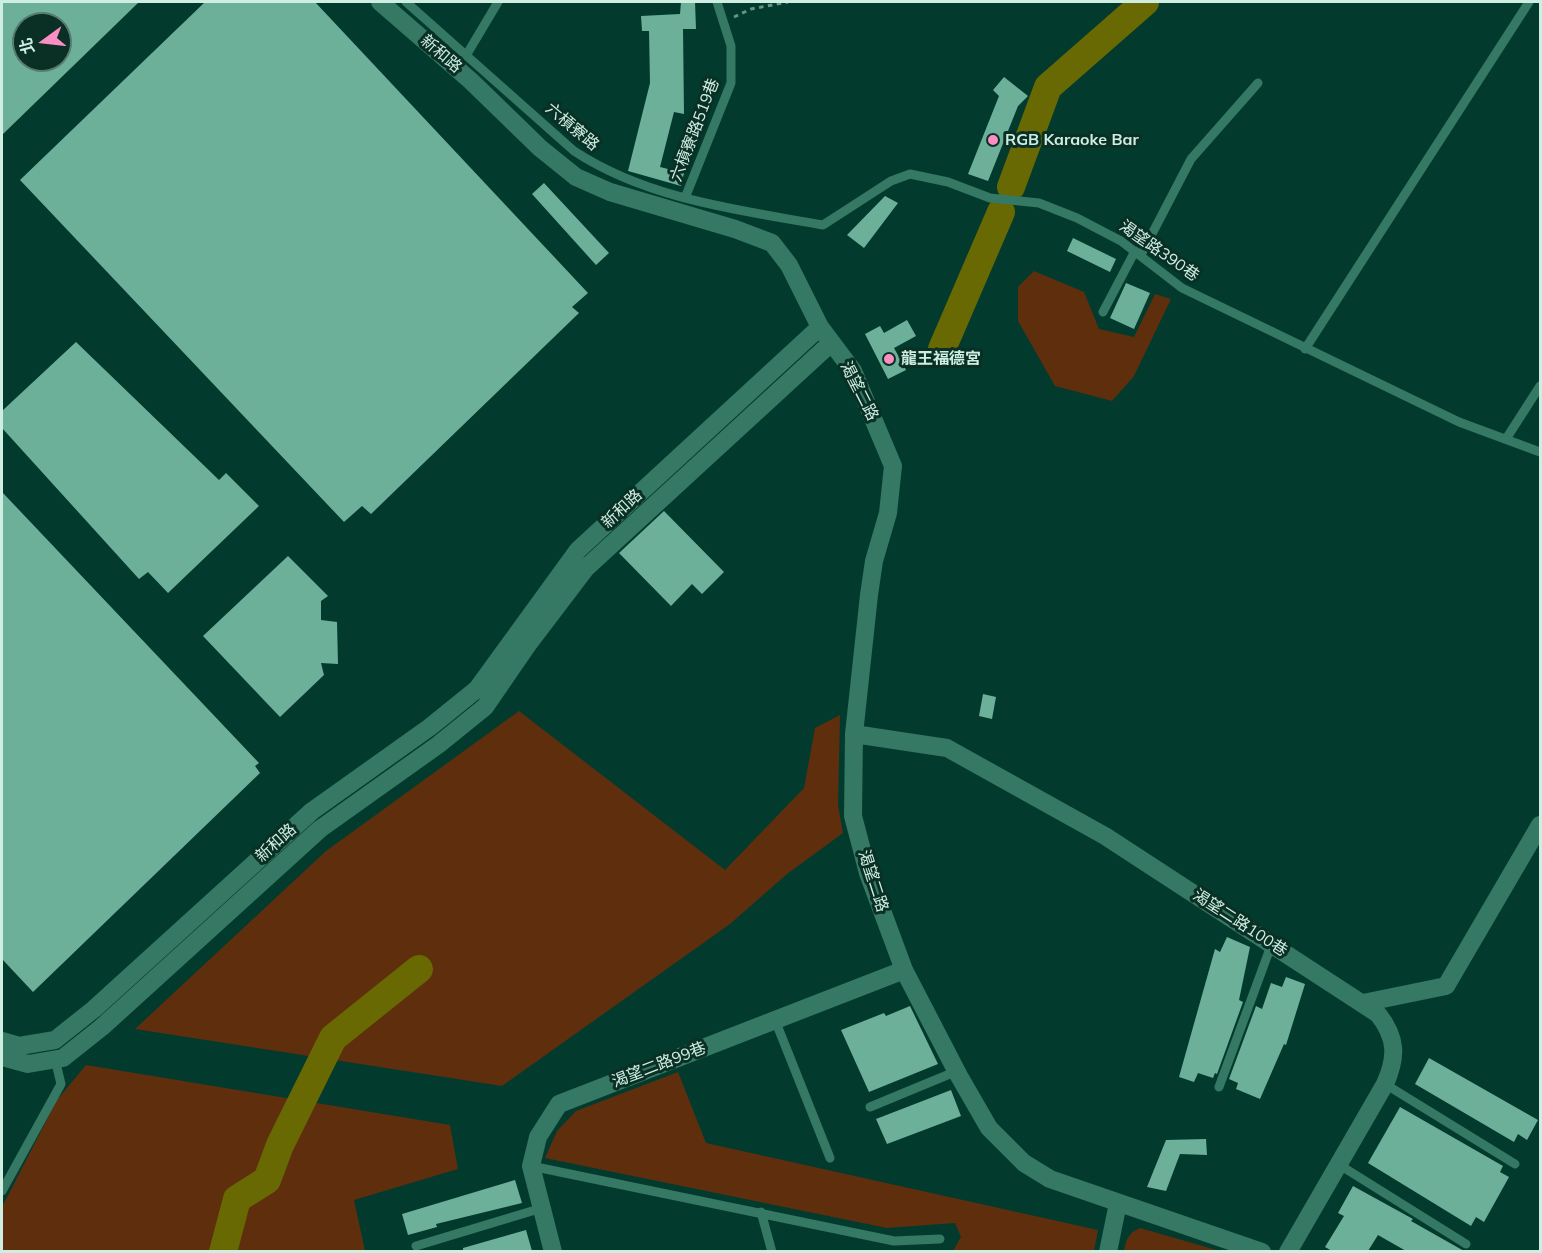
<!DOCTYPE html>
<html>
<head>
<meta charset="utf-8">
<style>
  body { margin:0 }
  #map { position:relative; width:1542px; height:1253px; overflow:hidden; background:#023b2d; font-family:Mulish,"Noto Sans TC",sans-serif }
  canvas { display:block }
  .frame { position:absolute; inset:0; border:3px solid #cdeee1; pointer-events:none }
  .north { position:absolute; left:12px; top:12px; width:60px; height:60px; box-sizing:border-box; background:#0a2f24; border:2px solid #587b70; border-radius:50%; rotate:255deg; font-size:16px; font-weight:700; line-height:24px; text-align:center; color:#cdeee1 }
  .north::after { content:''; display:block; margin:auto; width:21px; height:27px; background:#fb8fc4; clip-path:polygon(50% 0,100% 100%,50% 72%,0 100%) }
</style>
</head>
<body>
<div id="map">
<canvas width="1542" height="1253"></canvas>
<div class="frame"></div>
<div class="north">北</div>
</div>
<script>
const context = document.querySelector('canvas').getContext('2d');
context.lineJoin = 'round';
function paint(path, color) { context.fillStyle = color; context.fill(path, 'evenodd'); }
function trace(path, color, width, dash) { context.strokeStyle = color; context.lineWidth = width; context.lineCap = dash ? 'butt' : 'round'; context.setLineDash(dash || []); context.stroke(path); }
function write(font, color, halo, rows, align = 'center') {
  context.font = font + ' Mulish,"Noto Sans TC",sans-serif'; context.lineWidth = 6; context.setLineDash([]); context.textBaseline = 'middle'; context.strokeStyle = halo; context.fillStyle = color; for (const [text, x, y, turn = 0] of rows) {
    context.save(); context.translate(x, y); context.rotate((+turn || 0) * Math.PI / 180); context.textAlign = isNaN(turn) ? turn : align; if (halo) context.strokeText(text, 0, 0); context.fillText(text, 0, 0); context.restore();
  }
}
paint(new Path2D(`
  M1034 271 1084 292 1099 329 1134 337 1155 294 1171 299 1134 376 1112 401 1055 386 1018 321V287Z
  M519 711 725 870 804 788 815 728 840 715 838 805 843 833 787 874 730 924 502 1086 135 1029 326 851Z
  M86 1065 450 1125 458 1169 354 1200 365 1251H2V1207L57 1100Z
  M678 1072 706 1143 1098 1230 1094 1251H953L961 1237 955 1223 887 1228 545 1158 557 1131 576 1111Z
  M1140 1228 1220 1251H1124C1126 1240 1128 1233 1140 1228Z`), '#5f2e0d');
trace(new Path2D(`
  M1011 187 1048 87 1145 2
  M942 349 1001 212
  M223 1252 237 1199 267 1180 280 1145 333 1038 419 969`), '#686902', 28);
paint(new Path2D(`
  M2 2H139L2 135ZM24 24H60V60H24Z
  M205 2H315L588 293 572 307 579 313 371 514 362 506 344 522 20 180Z
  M681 2H695L696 29H683L684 114 674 112 660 167 684 173 681 186 628 171 650 83 649 31H642L641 16 680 14Z
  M1004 77 1028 96 1018 106 988 181 968 174 999 96 993 90Z
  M544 183 609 253 596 265 532 194Z
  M885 196 898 203 864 248 847 235Z
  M1073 238 1116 259 1110 272 1067 251Z
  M1126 283 1150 293 1134 329 1110 318Z
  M907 320 916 336 894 348 906 370 888 379 865 334 880 326 884 333Z
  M76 342 219 480 226 473 259 506 168 593 148 572 139 579 2 428V411Z
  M2 492 259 763 255 766 260 773 33 992 2 959Z
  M664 511 724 572 702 594 692 584 671 606 619 553Z
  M288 556 328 596 321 601V620L337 622 338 664 321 663 324 675 280 717 203 636Z
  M983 694 996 697 992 719 979 716Z
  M1227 937 1250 947 1239 1000 1243 1002 1217 1074 1215 1073 1213 1078 1198 1073 1194 1082 1179 1077 1215 949 1220 952Z
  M1286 977 1305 984 1286 1045 1284 1044 1260 1099 1236 1089 1238 1083 1229 1079 1256 1006 1262 1009 1271 983 1282 987Z
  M910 1006 938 1064 869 1092 841 1030 884 1013 886 1016Z
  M1429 1058 1538 1120 1527 1140 1518 1134 1514 1142 1415 1084Z
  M951 1090 961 1116 887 1144 876 1119Z
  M1400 1107 1503 1166 1500 1172 1509 1177 1484 1222 1476 1217 1471 1226 1368 1163Z
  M1206 1139 1207 1155 1180 1154 1166 1191 1147 1187 1166 1140Z
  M515 1180 522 1203 436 1224 437 1227 408 1235 402 1214Z
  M1353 1186 1413 1219 1411 1221 1464 1251H1406L1378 1235 1368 1251H1332L1325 1247 1344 1216 1338 1213Z
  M526 1230 532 1251H463V1248Z`), '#6db099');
trace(new Path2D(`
  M734 17 751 9 788 2`), '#679487', 3, [4.5, 4.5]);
trace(new Path2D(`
  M406 2 574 151C647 199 738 210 823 225L891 181 910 174 948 182 990 198 1039 203 1077 218 1121 241 1182 288 1459 422 1540 452
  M467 54 498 2
  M685 198 731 83V46L717 2
  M1141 255 1191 159 1258 83
  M1103 312 1135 251
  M1305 349 1529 2
  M1506 439 1540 386
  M775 1020 830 1158
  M1385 1084 1515 1164
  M1219 1087 1272 943
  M870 1107 957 1071
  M1338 1164 1466 1244
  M531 1166 894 1241 940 1239
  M2 1191 61 1084 55 1059
  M761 1212 772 1252
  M416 1246 542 1208`), '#357863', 9);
trace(new Path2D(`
  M380 2 471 81 540 148 576 177 610 192 735 229 772 243 789 265 820 327 853 371 893 466 888 513 874 561 869 595 854 734 853 816 868 873 904 970 959 1076 989 1128 1024 1163 1050 1179 1262 1252
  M854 734 947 748 1105 836 1378 1014C1397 1038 1397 1057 1385 1084L1288 1252
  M1363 1003 1446 986 1540 825
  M2 1041 19 1046 55 1040 94 1009 312 811 430 727 477 689 578 550 820 327
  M2 1057 28 1064 63 1058 102 1027 320 829 438 745 485 707 529 643 586 568 831 343
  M553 1252 531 1166 538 1137 559 1104 904 970
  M1108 1252 1118 1203`), '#357863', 18);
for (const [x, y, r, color] of [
  [993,140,6,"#fb8fc4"],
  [889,359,6,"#fb8fc4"]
]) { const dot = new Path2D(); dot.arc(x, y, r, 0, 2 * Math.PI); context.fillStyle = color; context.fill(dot); trace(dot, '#0a2f24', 2); }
write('16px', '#cdeee1', '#0a2f24', [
  ["新和路",441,54,41],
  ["六槓寮路",572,127,40],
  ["六槓寮路519巷",695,130,-69],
  ["渴望路390巷",1159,251,35],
  ["渴望二路",859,391,63],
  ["新和路",622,509,-43],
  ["新和路",276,843,-42],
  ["渴望二路",873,881,72],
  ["渴望二路100巷",1240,923,33],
  ["渴望二路99巷",659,1065,-21]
]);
write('bold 16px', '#cdeee1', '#0a2f24', [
  ["RGB Karaoke Bar",1005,140],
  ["龍王福德宮",901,359]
], 'left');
</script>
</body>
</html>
